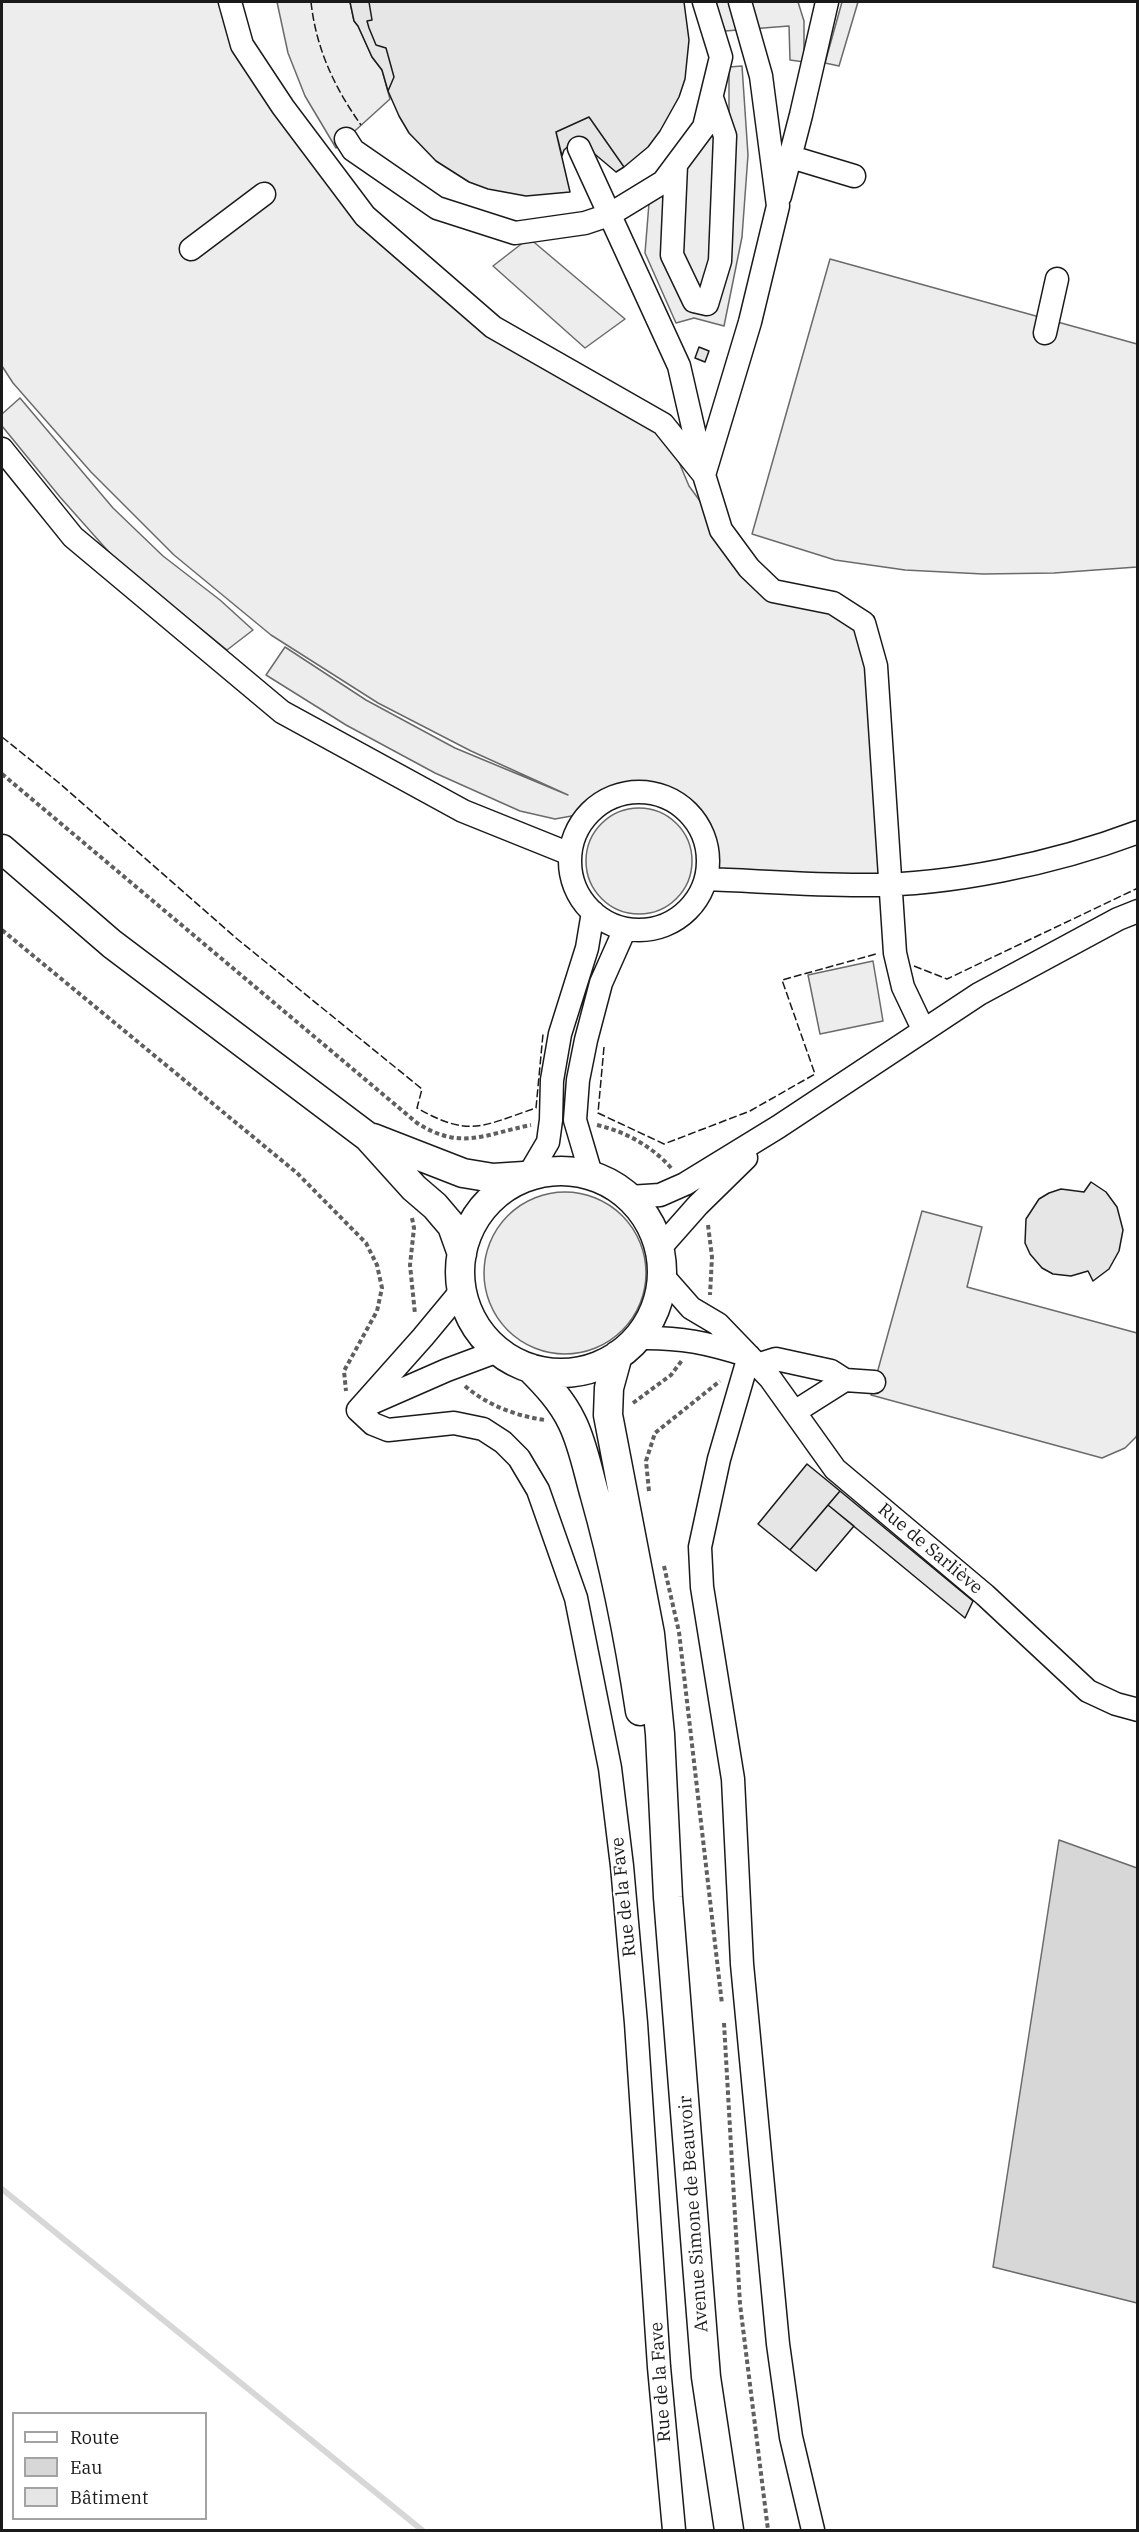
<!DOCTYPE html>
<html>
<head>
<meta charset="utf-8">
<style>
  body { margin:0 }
  #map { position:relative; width:1139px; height:2532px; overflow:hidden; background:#fff; font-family:"IBM Plex Serif",serif }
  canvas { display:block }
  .frame { position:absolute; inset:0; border:3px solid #1a1a1a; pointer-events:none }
  .legend { position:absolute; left:12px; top:2412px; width:195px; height:108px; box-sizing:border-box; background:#fff; border:2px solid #a3a3a3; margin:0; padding:8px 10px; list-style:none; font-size:18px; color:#1a1a1a }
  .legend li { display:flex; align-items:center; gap:12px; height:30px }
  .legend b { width:30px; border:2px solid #a3a3a3 }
</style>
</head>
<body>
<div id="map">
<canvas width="1139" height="2532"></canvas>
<div class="frame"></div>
<ul class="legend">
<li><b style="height:8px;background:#fff"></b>Route</li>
<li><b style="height:16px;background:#d7d7d7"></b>Eau</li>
<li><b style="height:16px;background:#e6e6e6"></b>Bâtiment</li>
</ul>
</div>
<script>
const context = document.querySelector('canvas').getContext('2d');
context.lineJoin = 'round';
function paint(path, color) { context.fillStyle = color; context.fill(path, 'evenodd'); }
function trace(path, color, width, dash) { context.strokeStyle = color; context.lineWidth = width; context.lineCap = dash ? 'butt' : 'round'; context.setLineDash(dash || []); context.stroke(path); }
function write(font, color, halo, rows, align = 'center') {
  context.font = font + ' "IBM Plex Serif",serif'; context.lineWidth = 4.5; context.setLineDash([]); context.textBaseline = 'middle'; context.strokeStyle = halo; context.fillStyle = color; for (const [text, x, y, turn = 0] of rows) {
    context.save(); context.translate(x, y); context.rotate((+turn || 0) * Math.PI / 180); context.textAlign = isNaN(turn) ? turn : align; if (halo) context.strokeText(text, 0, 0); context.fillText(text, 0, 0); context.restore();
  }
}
const built = new Path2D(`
  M2 2H230L242 45 365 216 493 327 663 424 689 486 749 568 864 623 892 884 707 879 709 856 704 833 691 814 673 800 652 792H628L606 799 588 813 555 819 520 811 435 773 346 725 266 675 285 647 366 700 455 748 568 795 471 751 378 703 271 635 174 555 91 472 13 383 2 366Z
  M277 2H350L354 21 358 26 372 57 382 70 390 99 336 148 305 96 288 53Z
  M714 2H798L804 21V62L790 60 789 26 725 31Z
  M842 2H858L839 66 825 63Z
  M742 66 748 155 742 237 724 326 694 318 676 323 645 253 649 203 706 134H729V67Z
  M529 238 625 319 585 348 493 266Z
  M830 259 1137 344V567L1054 573 983 574 905 570 835 560 752 534Z
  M20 398 113 508 163 556 220 600 253 630 227 650 116 560 60 497 2 426V414Z
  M586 861a53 53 0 1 1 106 0a53 53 0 1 1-106 0Z
  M873 961 883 1021 820 1034 808 975Z
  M484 1273a81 81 0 1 1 162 0a81 81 0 1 1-162 0Z
  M922 1211 982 1227 967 1287 1137 1333 1138 1432 1136 1437 1125 1448 1102 1458 871 1395Z`);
paint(built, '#ededed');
trace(built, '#6a6a6a', 1.5);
const water = new Path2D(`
  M1059 1840 1137 1868V2303L993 2267Z`);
paint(water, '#d7d7d7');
trace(water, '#6a6a6a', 1.5);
trace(new Path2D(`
  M2 2189 422 2530`), '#d7d7d7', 6);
const building = new Path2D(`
  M350 2H369L372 20 367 21 369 28 376 45 386 48 394 77 388 91 382 70 372 57 358 26 354 21Z
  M369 2H684L689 40 685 79 679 97 660 131 648 147 624 167 589 117 556 132 570 192 526 196 488 189 469 182 436 161 409 133 399 116 388 91 394 77 386 48 376 45 369 28 367 21 372 20Z
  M589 117 624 167 616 172 584 145 572 143 564 150 562 156 556 132Z
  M699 347 709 351 705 362 695 358Z
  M1091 1182 1106 1192 1117 1207 1123 1230 1119 1251 1109 1269 1093 1281 1088 1271 1071 1276 1053 1274 1042 1268 1030 1254 1025 1243 1026 1219 1039 1199 1049 1193 1061 1189 1084 1192Z
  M807 1464 840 1491 790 1550 758 1524Z
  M840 1491 973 1601 965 1618 828 1505Z
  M828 1505 854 1526 816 1571 790 1550Z`);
paint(building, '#e6e6e6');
trace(building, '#1a1a1a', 1.5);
const minor = new Path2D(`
  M230 2 242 45 283 107 365 216 493 327 663 424 704 475 750 322 778 206 761 76 740 2
  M346 139 353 150 437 208 515 233 585 223 609 215 663 182 704 127 721 57 704 2
  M579 148 679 366 704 475 721 530 749 568 773 591 833 603 864 623 876 666 895 953 903 987 923 1029
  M791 157 854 176
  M676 165 672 255 694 301 707 304 720 261 725 136 712 98
  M780 196 801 115 827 2
  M191 249 264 194
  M1045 333 1057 279
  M2 449 73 537 282 712 463 811 570 854
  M570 861a69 69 0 1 1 138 0a69 69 0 1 1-138 0Z
  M707 879C758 881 810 885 861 885 949 886 1056 863 1138 832
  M591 1174 575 1120 578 1080 586 1040 601 983 625 929
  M528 1176 548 1142 551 1120 552 1080 560 1034 587 948 593 912
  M629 1197 660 1195 685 1184 778 1127 979 994 1118 919 1138 911
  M660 1248 698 1205 746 1158
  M662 1275 691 1308 718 1324 770 1378 835 1469 985 1595 1088 1691 1116 1704 1138 1710
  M638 1338C681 1337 708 1343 749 1356
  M749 1356 719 1459 700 1547 702 1587 733 1779 742 1964 778 2344 791 2437 813 2530
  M757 1365 776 1359 831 1371 845 1380 874 1382
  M367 1405 447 1370 498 1351
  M358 1410 373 1424 388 1430 454 1423 483 1429 503 1442 519 1458 538 1490 576 1598 610 1768 622 1866 636 2023 659 2367 674 2530
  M358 1410 423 1337 462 1290
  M796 1411 845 1380`);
const major = new Path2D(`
  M2 849 112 944 368 1137 414 1188 435 1206 452 1226 462 1254
  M373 1138 463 1173 493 1178 524 1176
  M460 1272a101 101 0 1 1 202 0a101 101 0 1 1-202 0Z
  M618 1355 609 1388 608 1415 650 1634 660 1734 668 1897 706 2377 729 2530
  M530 1368C546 1384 562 1401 572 1422 583 1444 588 1472 595 1496 615 1567 629 1638 640 1711`);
trace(minor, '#1a1a1a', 25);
trace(major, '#1a1a1a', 31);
trace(new Path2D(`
  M2 774 417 1123C461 1151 485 1134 531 1125
  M2 930 297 1173 366 1243 377 1265 382 1288 377 1311 344 1371 346 1391
  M597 1125C626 1132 652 1146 672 1169
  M412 1218 414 1228 410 1265 415 1314
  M708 1225 712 1257 710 1295
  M465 1386C487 1405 516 1416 545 1420
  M633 1403 671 1375 683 1359
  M649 1491 646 1461 655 1433 720 1381
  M664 1566 679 1632 722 2004
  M724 2023 740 2304 768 2530`), '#5f5f5f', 4, [4.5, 3]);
trace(minor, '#fff', 22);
trace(major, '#fff', 28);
trace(new Path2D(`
  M311 2C316 48 334 87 361 125
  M2 737 58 782 236 938 422 1089 417 1108C470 1138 482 1126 536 1108L543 1034
  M914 966 947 979 1138 888
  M604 1047 598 1113 664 1144 750 1111 815 1074 782 980 876 954`), '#1a1a1a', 1.5, [8, 3]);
write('18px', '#1a1a1a', '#fff', [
  ["Rue de Sarliève",930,1549,40],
  ["Rue de la Fave",624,1897,-96],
  ["Avenue Simone de Beauvoir",694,2214,-94],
  ["Rue de la Fave",661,2382,-94]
]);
</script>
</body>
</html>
